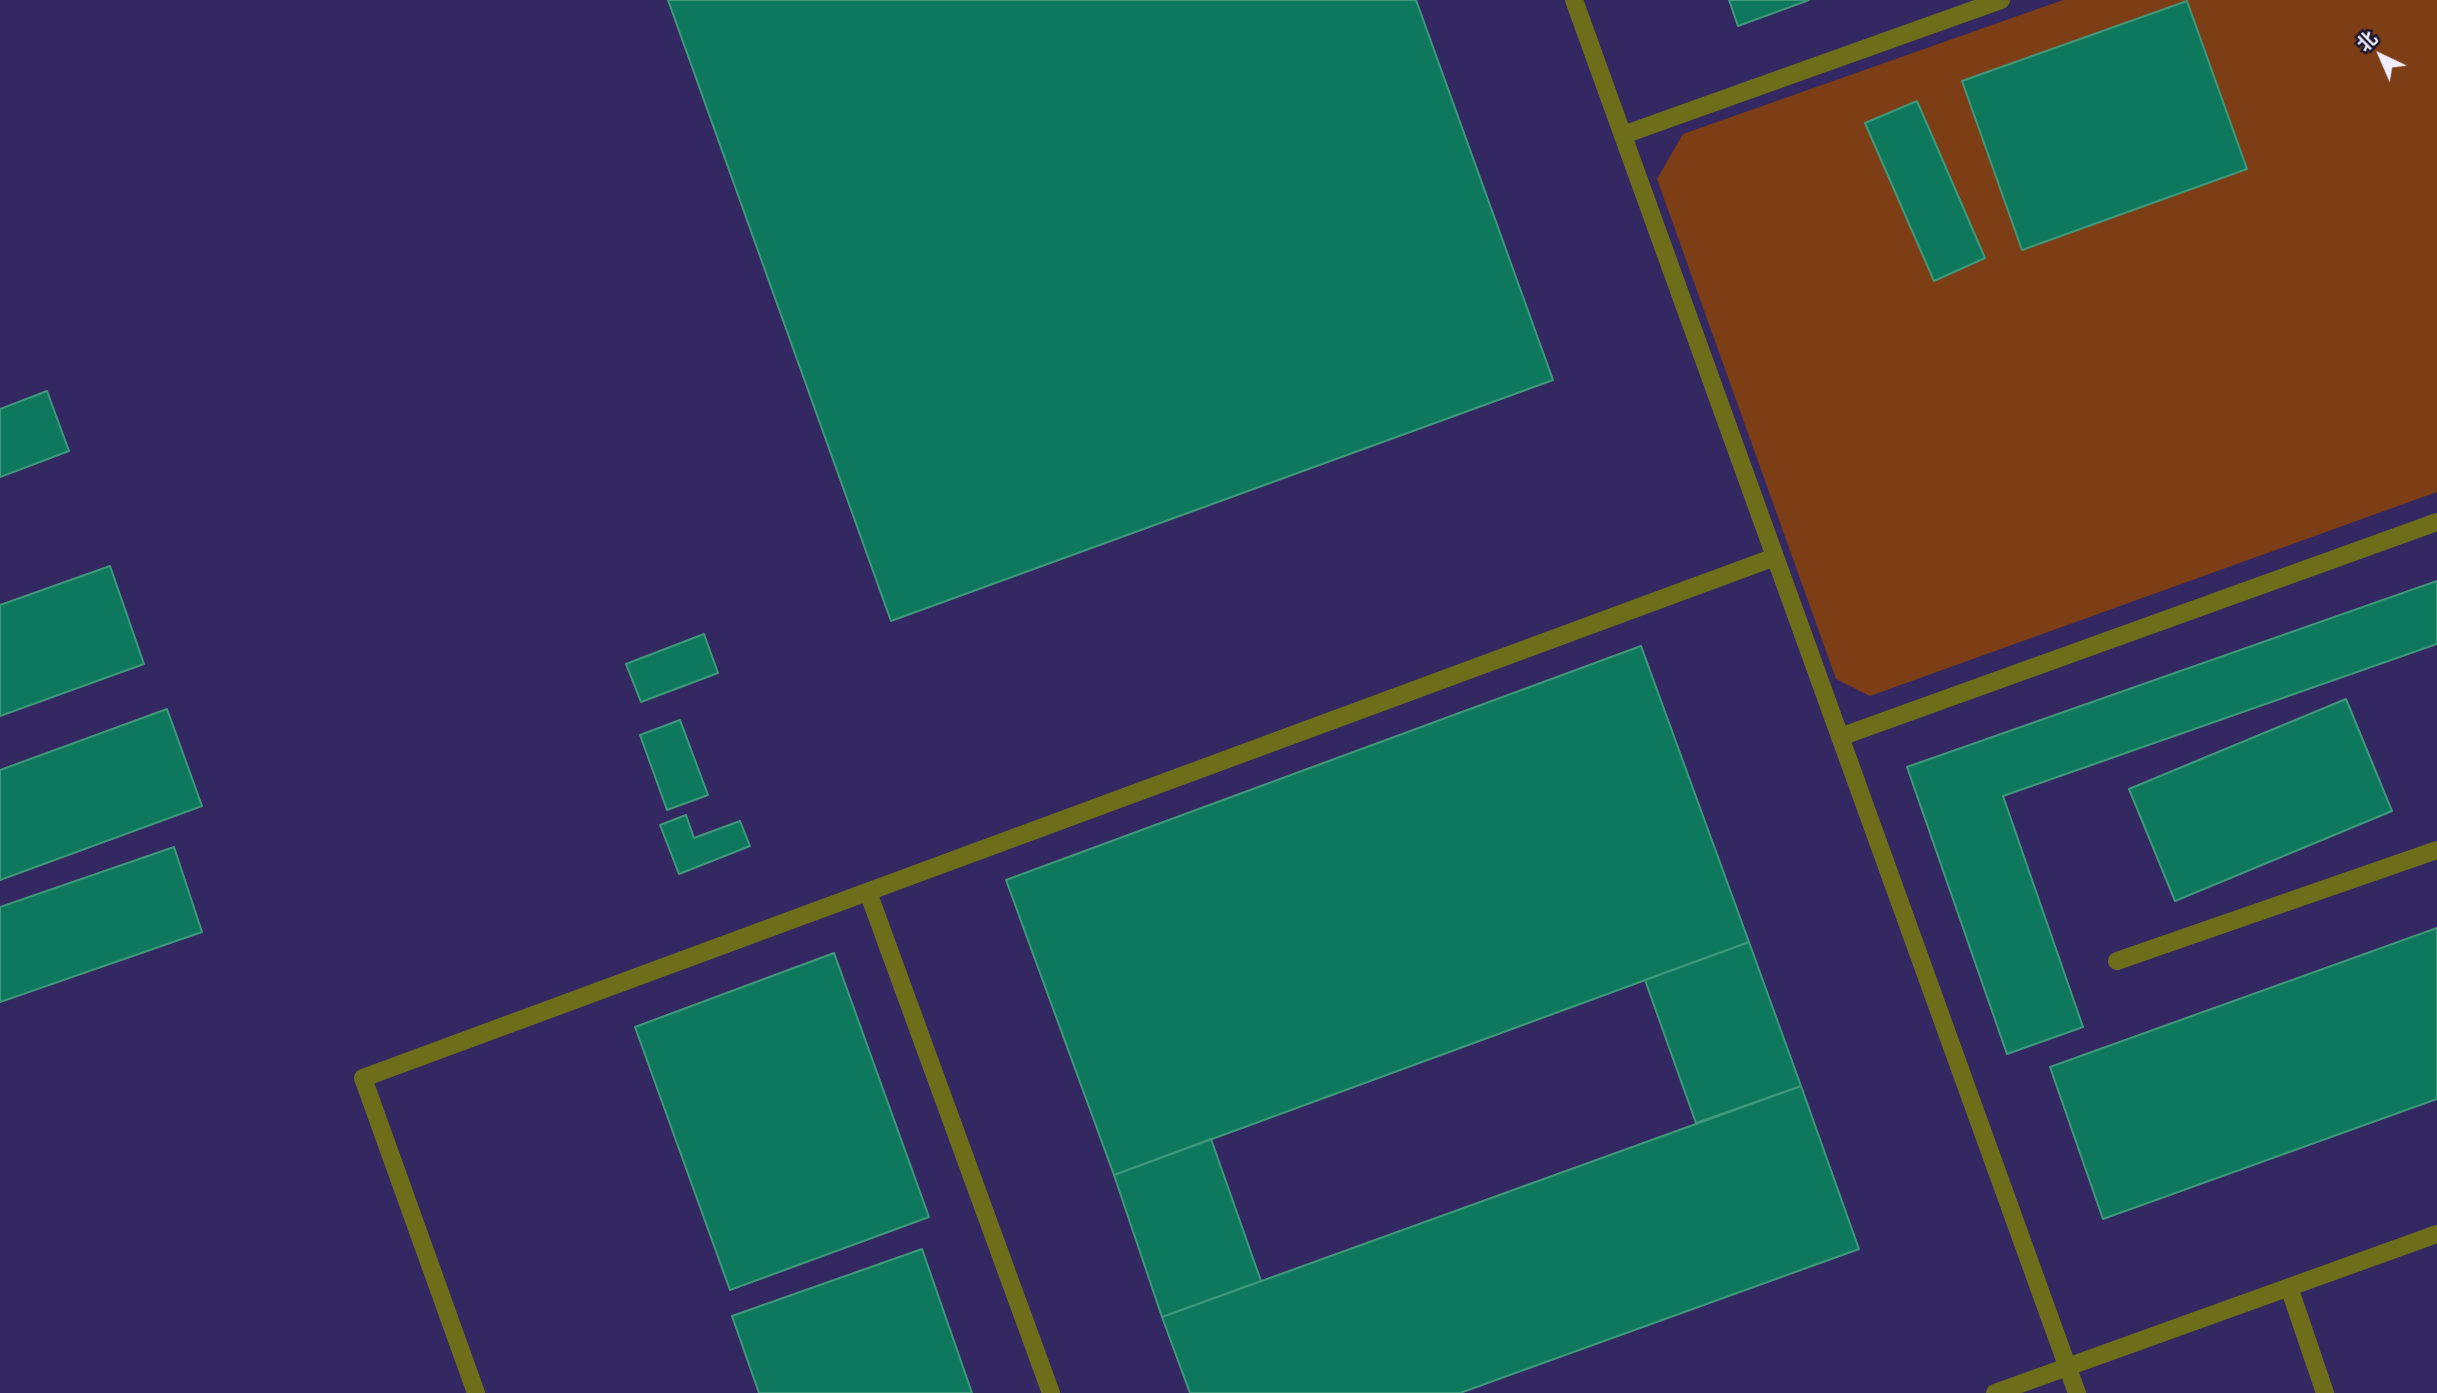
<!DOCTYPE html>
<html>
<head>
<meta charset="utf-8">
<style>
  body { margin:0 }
  #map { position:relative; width:2437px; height:1393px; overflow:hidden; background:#332861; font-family:"Golos Text","Noto Sans SC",sans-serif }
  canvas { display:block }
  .north { position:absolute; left:2346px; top:21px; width:70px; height:70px; -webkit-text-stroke:5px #1b1730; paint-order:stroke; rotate:316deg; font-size:19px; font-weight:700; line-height:28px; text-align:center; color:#efeefd }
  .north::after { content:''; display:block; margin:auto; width:24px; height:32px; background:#efeefd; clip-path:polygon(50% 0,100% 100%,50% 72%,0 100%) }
</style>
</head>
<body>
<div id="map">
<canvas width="2437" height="1393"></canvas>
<div class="north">北</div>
</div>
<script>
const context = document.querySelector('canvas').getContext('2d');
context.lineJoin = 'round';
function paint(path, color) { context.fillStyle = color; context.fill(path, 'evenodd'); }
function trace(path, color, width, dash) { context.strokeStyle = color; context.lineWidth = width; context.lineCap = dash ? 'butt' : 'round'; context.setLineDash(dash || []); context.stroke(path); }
paint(new Path2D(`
  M2063 0H2437V492L1870 696 1836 679 1657 179 1683 134Z`), '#7d3d15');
const building = new Path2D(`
  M668 0H1416L1553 380 891 621Z
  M1729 0H1809L1738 26Z
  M2187 1 2247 169 2022 250 1962 81Z
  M1917 101 1985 258 1934 281 1865 123Z
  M47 391 69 451 0 477V409Z
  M110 566 144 664 0 716V605Z
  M2437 581V644L2003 796 2083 1027 2007 1054 1907 767Z
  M704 634 718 673 641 702 626 664Z
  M1641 646 1749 942 1114 1175 1006 880Z
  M2346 699 2392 811 2175 901 2129 789Z
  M167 709 202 806 0 880V770Z
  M680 720 708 795 667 810 640 735Z
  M686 815 694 838 740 821 750 846 679 874 660 825Z
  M174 847 202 932 0 1002V907Z
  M2437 928V1099L2103 1219 2050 1067Z
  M1749 942 1801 1086 1696 1123 1645 980Z
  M834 953 929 1217 730 1290 635 1027Z
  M1801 1086 1859 1249 1460 1393H1190L1162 1317Z
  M1211 1139 1261 1281 1162 1317 1114 1175Z
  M922 1249 972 1393H759L732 1316Z`);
paint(building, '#0e785c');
trace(building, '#40987b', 2);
trace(new Path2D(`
  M1574 0 2077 1393
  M1623 135 2001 0
  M1840 737 2437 522
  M868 892 1051 1393
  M2117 961 2437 850
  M2289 1287 2325 1393
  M476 1393 363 1078 1775 557
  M1995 1393 2437 1234`), '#6e6d1a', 18);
</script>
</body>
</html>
